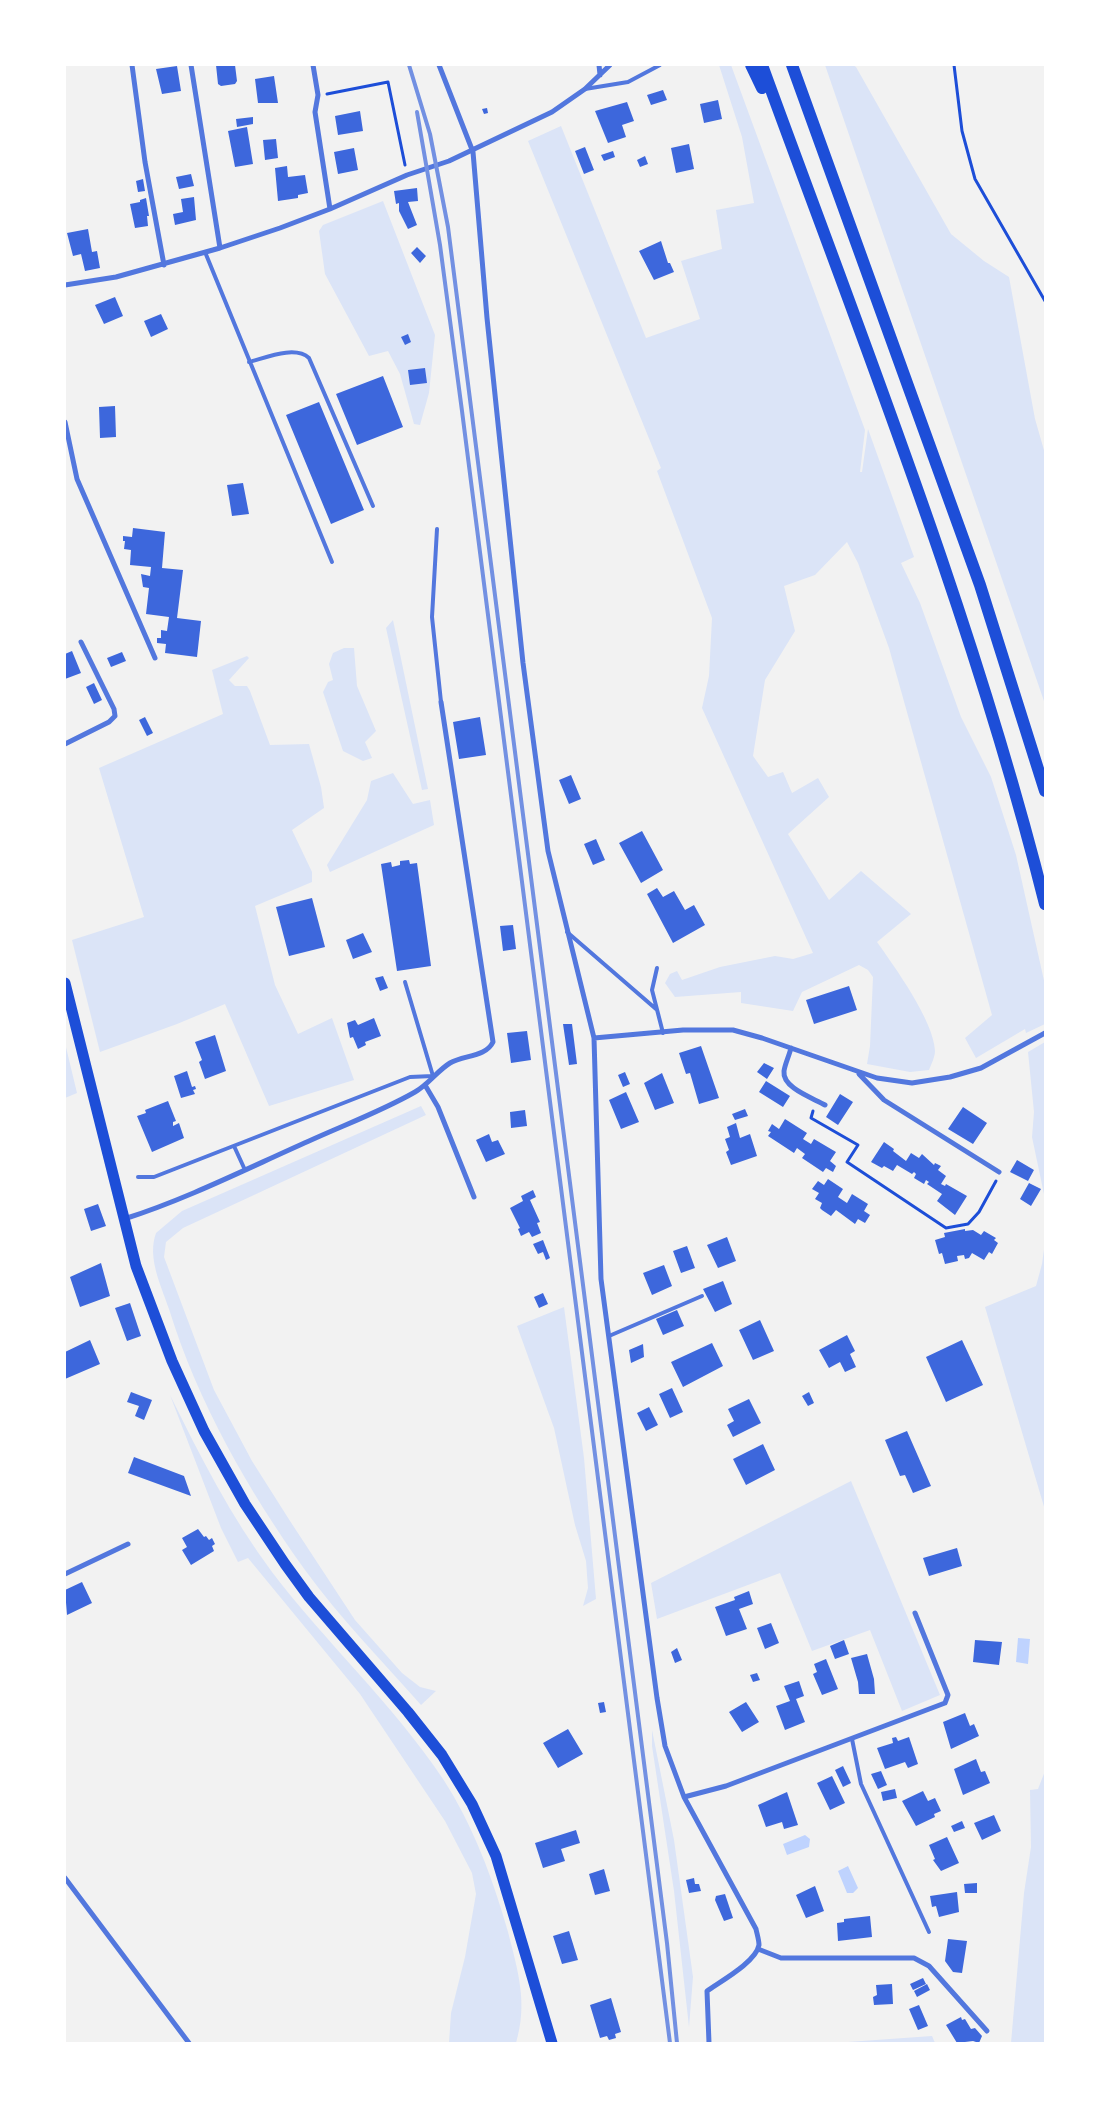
<!DOCTYPE html>
<html>
<head>
<meta charset="utf-8">
<style>
  body { margin:0 }
  #map { position:relative; width:1110px; height:2108px; overflow:hidden; background:#f2f2f2; font-family:"Crimson Pro",serif }
  canvas { display:block }
  .frame { position:absolute; inset:0; border:66px solid #fff; pointer-events:none }
</style>
</head>
<body>
<div id="map">
<canvas width="1110" height="2108"></canvas>
<div class="frame"></div>
</div>
<script>
const context = document.querySelector('canvas').getContext('2d');
context.lineJoin = 'round';
function paint(path, color) { context.fillStyle = color; context.fill(path, 'evenodd'); }
function trace(path, color, width, dash) { context.strokeStyle = color; context.lineWidth = width; context.lineCap = dash ? 'butt' : 'round'; context.setLineDash(dash || []); context.stroke(path); }
paint(new Path2D(`
  M719 65H731L865 430 860 472H862L868 429 914 557 901 563 920 603 961 717 991 777 999 802 1016 855 1045 985V1024L1026 1033 1025 1029 976 1058 965 1038 992 1015 889 648 858 563 847 542 815 575 784 586 795 631 765 680 753 756 768 777 783 772 792 793 818 778 829 797 788 834 829 900 861 871 911 914 877 942C894 966 934 1021 935 1051 935 1057 931 1065 929 1070L910 1072 867 1064 870 1046 873 977 868 970 859 965 802 992 793 1011 741 1003V992L675 997 665 983 670 974 677 971 682 980 720 967 775 956 793 959 813 953 702 708 709 676 712 618 657 471 661 468 528 141 561 126 646 338 700 319 681 261 722 249 716 210 754 203 742 137Z
  M825 65H853L856 67 951 234 984 261 1009 277 1035 419 1045 454V704Z
  M383 201 435 335 429 393 420 425 414 424 400 374 388 351 369 356 325 274 319 231 323 225Z
  M393 620 428 789 422 790 386 628Z
  M344 648H354L357 686 376 731 365 742 372 758 363 761 343 751 323 692 328 682 333 680 329 664 333 653Z
  M247 656 249 658 229 680 235 686H247L250 691 270 745 309 744 321 787 324 808 292 830 312 872V882L255 906 275 985 298 1034 332 1018 354 1080 269 1106 225 1004 177 1024 100 1052 72 940 144 917 99 768 223 714 212 670Z
  M393 773 413 804 430 800 434 825 330 872 327 865 367 800 371 781Z
  M1045 1042V1199L1032 1137 1034 1112 1028 1052Z
  M65 1043 77 1093 65 1098Z
  M421 1106 426 1115 183 1228 166 1242 164 1257 214 1390 252 1461 290 1521 355 1620 402 1673 420 1687 436 1691 421 1705C382 1661 340 1618 305 1570 248 1490 198 1403 169 1309 161 1285 147 1258 156 1233L182 1211Z
  M1045 1242V1510L985 1307 1036 1286 1042 1264Z
  M564 1307 584 1458 596 1599 583 1606 588 1588 586 1561 575 1525 554 1428 517 1326Z
  M170 1395C200 1456 231 1517 272 1572 326 1643 393 1704 443 1779 473 1825 493 1879 508 1932 518 1971 528 2003 516 2043H449L451 2013 465 1957 476 1894 472 1873 445 1821 360 1694 248 1558 238 1562 221 1528Z
  M851 1481 940 1695 902 1711 870 1630 812 1651 780 1573 657 1619 651 1583Z
  M652 1730 674 1840 693 1977 689 2027 674 1891 652 1746Z
  M1045 1771V2043H1011L1024 1893 1031 1847 1030 1790 1038 1789Z
  M932 2036 935 2043H834Z`), '#dbe4f7');
paint(new Path2D(`
  M1018 1638 1030 1639 1028 1664 1016 1662Z
  M805 1835 810 1839 809 1847 787 1855 783 1844Z
  M848 1866 858 1888 853 1893H847L838 1871Z`), '#bfd3fe');
paint(new Path2D(`
  M216 65H235L237 81 235 84 221 86 218 84Z
  M177 66 181 91 162 94 156 69Z
  M274 76 278 103H258L255 79Z
  M663 90 667 100 651 105 647 95Z
  M718 100 722 119 704 123 700 104Z
  M627 102 634 121 622 125 626 137 608 143 595 111Z
  M487 108 488 113 484 114 482 109Z
  M360 111 363 131 338 135 335 116Z
  M253 117V124L237 127 236 119Z
  M247 127 253 164 235 167 228 131Z
  M276 139 278 158 265 160 263 140Z
  M689 144 694 169 676 173 671 148Z
  M585 147 594 170 584 174 575 151Z
  M354 148 358 170 338 174 334 152Z
  M613 151 615 157 604 161 601 155Z
  M645 156 648 164 640 167 637 160Z
  M287 166 288 177 305 175 308 193 298 195V198L278 201 275 168Z
  M191 174 194 186 179 189 176 177Z
  M143 179 145 191 138 192 136 181Z
  M417 188 418 201 408 202 417 225 408 229 399 211V203L396 204 394 191Z
  M194 197 196 220 175 225 173 214 183 212 181 199Z
  M146 198 149 216H147L148 226 135 228 130 204 140 202V200Z
  M88 229 92 252 97 251 100 268 85 271 81 254 73 256 67 233Z
  M661 241 668 263H670L674 272 654 280 639 251Z
  M417 247 426 256 420 263 411 253Z
  M115 297 123 316 104 324 95 305Z
  M161 314 168 329 151 337 144 321Z
  M408 334 411 342 405 345 401 337Z
  M425 368 427 383 410 385 408 370Z
  M383 376 403 427 357 445 336 394Z
  M319 402 364 510 331 524 286 415Z
  M115 406 116 437 100 438 99 407Z
  M243 483 249 514 232 516 227 485Z
  M133 528 165 532 162 568 183 570 177 618 201 621 197 657 165 653 166 644 157 643V638H161V630L167 631 169 617 146 614 149 588 143 587 141 574 150 576 151 567 130 565 131 550 124 549 125 541H123V536L132 537Z
  M72 651 81 673 65 679V654Z
  M122 652 126 661 111 667 107 658Z
  M94 683 102 700 94 704 86 687Z
  M145 717 153 733 147 736 139 720Z
  M480 717 486 755 459 759 453 722Z
  M571 775 581 799 569 804 559 780Z
  M642 831 663 870 641 883 619 843Z
  M596 839 605 860 593 865 584 844Z
  M409 860 410 864 417 863 431 966 397 971 381 864 391 862 392 867 400 865V861Z
  M657 888 663 897 674 891 685 910 694 905 705 925 673 943 647 894Z
  M312 898 325 947 289 956 276 907Z
  M513 925 516 949 503 951 500 926Z
  M363 933 372 952 353 959 346 940Z
  M383 976 388 988 380 991 375 978Z
  M849 986 857 1010 814 1024 806 1000Z
  M374 1018 381 1036 365 1042 366 1045 358 1049 353 1037 350 1038 347 1023 355 1020 358 1025Z
  M563 1024H572L577 1064 569 1065Z
  M527 1031 531 1060 511 1063 507 1033Z
  M215 1035 226 1071 205 1079 199 1062 202 1060 195 1042Z
  M701 1046 719 1098 699 1104 690 1073 686 1074 679 1053Z
  M764 1063 774 1068 767 1079 757 1072Z
  M187 1071 192 1087 195 1086 196 1089 193 1090 195 1094 181 1098 174 1076Z
  M625 1072 630 1084 623 1087 618 1075Z
  M662 1073 674 1103 655 1110 644 1083Z
  M766 1081 790 1096 783 1107 759 1092Z
  M626 1092 639 1122 621 1129 609 1100Z
  M840 1094 853 1102 838 1125 826 1117Z
  M168 1101 176 1121 173 1122V1126L179 1123 184 1138 152 1152 137 1116 146 1113 145 1110Z
  M963 1107 987 1123 973 1144 948 1129Z
  M745 1109 748 1116 735 1120 732 1114Z
  M525 1110 527 1126 511 1128 510 1112Z
  M785 1119 807 1133 803 1139 811 1144 814 1139 836 1152 830 1161 836 1166 833 1172 826 1168 823 1172 802 1158 805 1154 797 1148 794 1153 768 1136 771 1132 768 1131 772 1124 779 1129Z
  M736 1123 740 1138 750 1134 757 1156 731 1165 726 1152 729 1150 725 1139 730 1137 727 1127Z
  M489 1134 492 1142 498 1140 505 1154 486 1162 476 1140Z
  M884 1142 894 1149 893 1151 906 1161 911 1153 919 1158 922 1154 934 1165 935 1163 941 1166 938 1170 946 1176 941 1184 945 1186 946 1184 967 1196 955 1215 937 1201 942 1194 927 1184 929 1182 926 1180 924 1184 914 1178 916 1174 914 1172 912 1174 897 1165 893 1171 884 1166 882 1168 871 1162Z
  M1017 1160 1034 1170 1028 1181 1010 1172Z
  M828 1179 843 1189 838 1197 847 1203 852 1194 868 1204 864 1211 870 1215 865 1223 858 1219 855 1224 836 1210 831 1216 822 1210 820 1208 822 1203 815 1199 819 1193 812 1189 818 1181 824 1185Z
  M1029 1183 1041 1189 1031 1206 1020 1199Z
  M533 1190 536 1197 530 1200 540 1222 537 1223 541 1233 532 1237 529 1232 521 1236 518 1229 520 1228 510 1208 523 1201 521 1196Z
  M98 1204 106 1226 91 1231 84 1209Z
  M965 1229V1231L973 1230 981 1235 984 1231 996 1238 994 1240 998 1243 992 1254 989 1252 984 1260 972 1253 969 1258 965 1259 964 1255 957 1256 958 1261 945 1264 942 1253 939 1254 935 1240 945 1237 944 1233Z
  M727 1237 736 1261 718 1268 707 1245Z
  M543 1240 550 1258 546 1260 543 1252 538 1254 533 1244Z
  M687 1246 695 1268 681 1273 673 1251Z
  M101 1263 110 1296 80 1307 70 1277Z
  M664 1265 672 1286 652 1295 643 1273Z
  M723 1281 732 1304 715 1312 703 1289Z
  M543 1293 548 1304 539 1308 534 1297Z
  M130 1303 141 1336 127 1341 115 1308Z
  M677 1310 684 1326 663 1335 656 1319Z
  M760 1320 774 1351 753 1360 739 1330Z
  M847 1335 855 1351 850 1354 856 1367 845 1372 840 1362 829 1368 819 1350Z
  M90 1340 100 1364 65 1379V1352Z
  M962 1340 983 1385 946 1402 926 1357Z
  M712 1343 723 1366 683 1387 671 1362Z
  M643 1344 644 1357 631 1363 629 1350Z
  M672 1388 683 1412 670 1418 659 1394Z
  M131 1392 152 1400 144 1420 135 1416 139 1406 127 1402Z
  M809 1392 814 1403 808 1406 802 1396Z
  M749 1399 761 1423 733 1437 727 1425 734 1421 728 1409Z
  M649 1407 658 1425 646 1431 637 1413Z
  M907 1431 931 1486 913 1493 905 1475 900 1476 885 1440Z
  M763 1444 775 1470 746 1485 733 1459Z
  M134 1457 184 1476 191 1496 128 1473Z
  M198 1529 204 1537 206 1536 209 1540 212 1538 215 1544 212 1546 214 1551 191 1565 182 1550 187 1547 182 1538Z
  M957 1548 962 1566 929 1576 923 1558Z
  M82 1582 92 1603 67 1615 65 1590Z
  M749 1591 753 1604 739 1609 747 1629 726 1636 715 1607 735 1600 734 1597Z
  M771 1623 779 1643 765 1649 757 1628Z
  M844 1640 849 1654 835 1659 830 1646Z
  M975 1640 1002 1642 999 1665 973 1662Z
  M677 1648 682 1660 675 1663 671 1652Z
  M867 1654 874 1679 875 1694H859L858 1682 851 1658Z
  M826 1659 838 1689 822 1695 813 1674 817 1672 814 1664Z
  M757 1673 760 1680 753 1682 750 1675Z
  M799 1681 804 1696 796 1699 805 1722 785 1730 776 1706 790 1701 784 1686Z
  M604 1702 606 1712 600 1713 598 1703Z
  M746 1702 759 1722 742 1732 729 1712Z
  M965 1713 970 1726 974 1724 979 1736 951 1749 943 1722Z
  M568 1729 583 1754 558 1768 543 1743Z
  M896 1737 898 1741 909 1737 918 1764 908 1768 905 1762 885 1769 877 1748 893 1743 892 1738Z
  M976 1759 981 1772 985 1771 990 1783 963 1795 954 1769Z
  M843 1766 851 1783 843 1787 835 1770Z
  M881 1771 887 1785 878 1789 871 1774Z
  M832 1776 845 1803 830 1810 817 1783Z
  M895 1789 897 1798 883 1801 881 1792Z
  M923 1791 928 1801 935 1798 941 1811 934 1814 935 1817 916 1826 902 1801Z
  M787 1792 798 1825 784 1829 782 1822 766 1827 758 1805Z
  M994 1815 1001 1831 982 1840 974 1823Z
  M962 1821 965 1828 954 1832 951 1826Z
  M576 1830 580 1843 561 1849 565 1861 543 1868 535 1843Z
  M947 1837 959 1863 941 1871 933 1860 935 1859 929 1845Z
  M604 1869 610 1891 595 1895 589 1874Z
  M694 1878 695 1884H699L701 1891 689 1893 686 1880Z
  M977 1883V1893H965L964 1884Z
  M815 1886 824 1911 806 1918 796 1895Z
  M957 1892 959 1912 939 1917 936 1906 932 1907 930 1896Z
  M725 1894 733 1918 724 1921 715 1900 716 1896Z
  M870 1916 872 1937 838 1941 837 1923 844 1922V1919Z
  M569 1931 578 1960 562 1964 553 1936Z
  M948 1939 967 1941 962 1973 953 1972 945 1961Z
  M923 1978 926 1984 913 1990 910 1984Z
  M892 1984 893 2004 874 2005 873 1997 877 1995 876 1985Z
  M927 1984 930 1990 917 1997 914 1991Z
  M611 1998 621 2032 615 2034 616 2038 609 2040 607 2036 600 2038 590 2005Z
  M919 2005 928 2026 918 2030 909 2009Z
  M961 2017 962 2020 965 2019 971 2029 975 2028 982 2036 979 2043 973 2041 957 2043 946 2025Z`), '#3d67dc');
trace(new Path2D(`
  M954 65 962 131 975 179 1045 301
  M327 94 388 82 405 165
  M813 1111 811 1118 858 1145 847 1162 946 1228 968 1224 979 1212 996 1181`), '#1d4ed8', 3);
trace(new Path2D(`
  M585 89 628 82 660 65
  M205 252 332 562
  M249 362C265 358 295 345 309 358L373 506
  M437 529 432 617 441 702
  M567 932 656 1009
  M657 968 652 990 663 1033
  M234 1146 245 1170
  M138 1177H154L410 1077 433 1076 405 982
  M609 1336 702 1296
  M852 1739 861 1784 929 1932`), '#5277de', 4);
trace(new Path2D(`
  M132 65 145 162 164 265
  M191 65 220 248
  M313 65 318 95 315 112 330 209
  M439 65 473 152 487 318 523 663 548 851 594 1038 601 1279 657 1698 665 1746 684 1797 756 1929C757 1934 759 1940 759 1945 756 1962 721 1981 707 1991L709 2043
  M599 65 600 75
  M65 285 116 277 220 248 280 228 330 209 407 175 449 161 552 112 585 89 610 65
  M65 422 77 479 155 658
  M65 744 109 722 115 716 114 709 81 642
  M594 1038 683 1030H733L762 1038 877 1078 912 1083 950 1077 981 1068 1045 1033
  M791 1048C789 1056 785 1064 784 1071 782 1088 813 1098 825 1105
  M859 1074 884 1100 999 1172
  M425 1085 438 1107 474 1197
  M124 1219C187 1199 248 1168 309 1141 344 1125 382 1111 415 1092 429 1084 437 1071 450 1063 464 1055 486 1057 493 1042L441 702
  M65 1574 128 1544
  M684 1797 726 1786 945 1703 948 1695 915 1613
  M65 1878 189 2043
  M758 1949 781 1958H914L929 1966 987 2031`), '#5277de', 5);
trace(new Path2D(`
  M65 983 136 1266 172 1361 204 1431 245 1504 285 1564 309 1597 408 1712 442 1755 472 1804 496 1856 552 2043`), '#1d4ed8', 11);
trace(new Path2D(`
  M751 65 762 88
  M762 65C863 342 973 617 1045 904
  M792 65 980 585 1045 791`), '#1d4ed8', 12);
trace(new Path2D(`
  M409 65 430 134 448 227 667 1943 677 2043
  M417 112 440 245 462 411 670 2043`), '#7290e2', 4);
</script>
</body>
</html>
